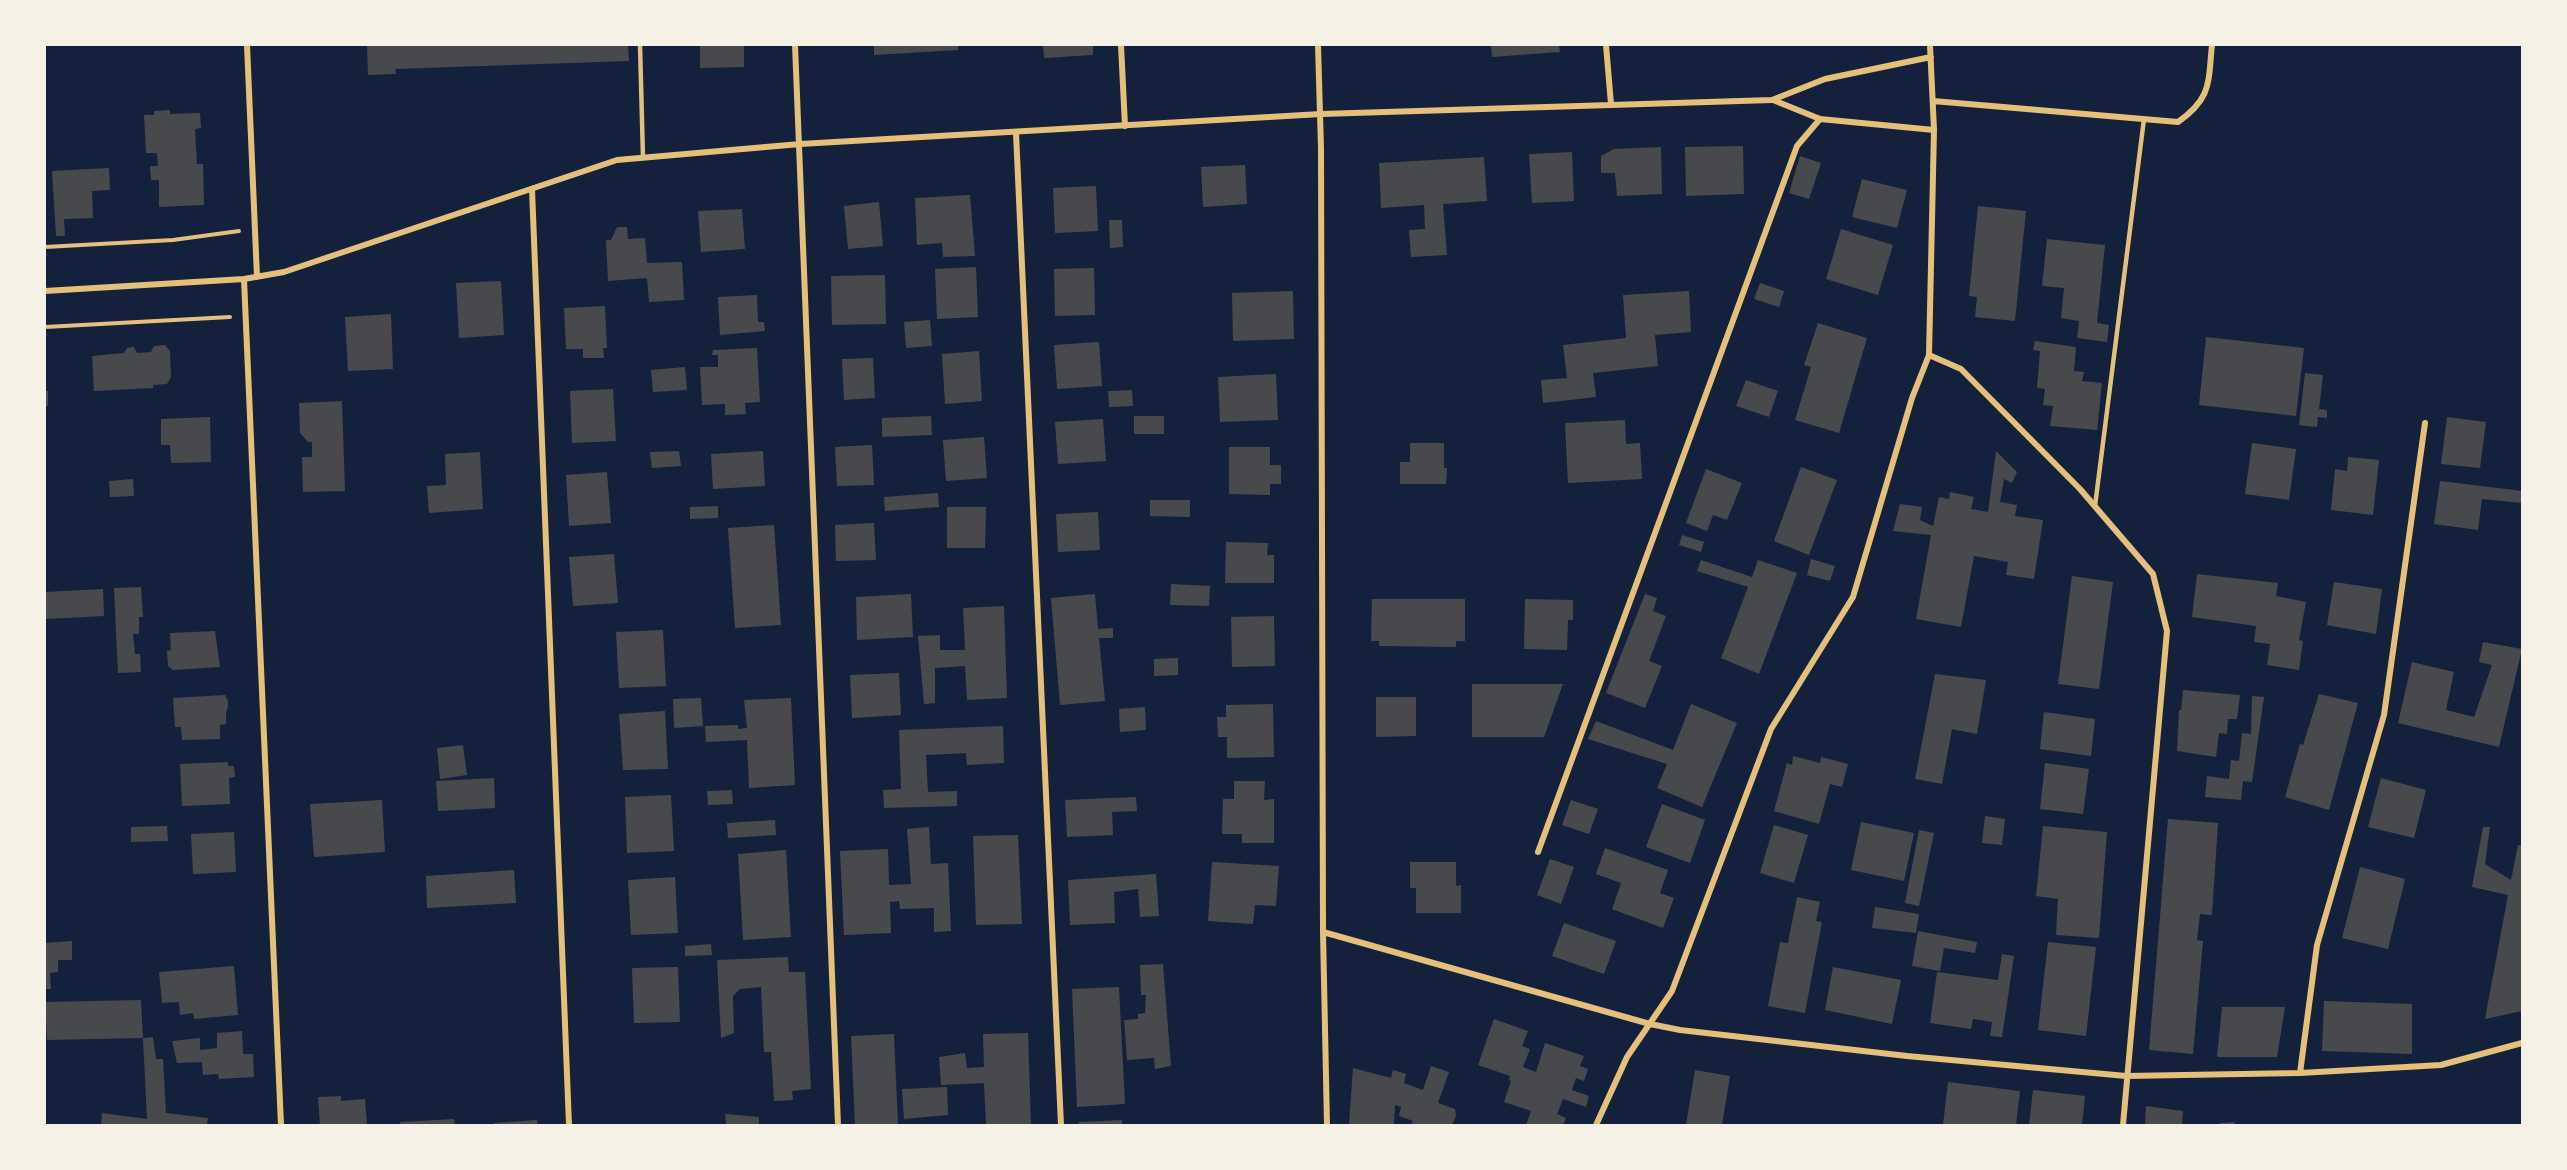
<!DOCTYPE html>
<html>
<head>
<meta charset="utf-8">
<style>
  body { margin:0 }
  #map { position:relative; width:2567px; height:1170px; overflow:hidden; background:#14213d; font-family:"Roboto Condensed",sans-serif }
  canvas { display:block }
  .frame { position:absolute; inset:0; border:46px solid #f6f1e7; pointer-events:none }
</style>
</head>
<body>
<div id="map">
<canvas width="2567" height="1170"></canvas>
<div class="frame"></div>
</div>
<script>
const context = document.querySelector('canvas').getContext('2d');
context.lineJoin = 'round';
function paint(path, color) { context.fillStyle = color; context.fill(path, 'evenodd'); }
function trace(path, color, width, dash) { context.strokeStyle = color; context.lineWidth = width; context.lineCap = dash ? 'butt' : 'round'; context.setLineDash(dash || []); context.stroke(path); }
paint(new Path2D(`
  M367 45H628L629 61 395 69 396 74 368 75Z
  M700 45H744V67L700 68Z
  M874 45H958V50L874 55Z
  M1043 45H1093V55L1044 58Z
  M1491 45H1559L1560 52 1492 57Z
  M170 110V114L200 113 201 128 195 129 197 164H203L204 205 159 207V180H151L150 166H158L157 153H146L144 115H154V111Z
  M1743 146 1744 194 1686 196 1685 147Z
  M1661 147 1662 194 1617 196 1615 173H1601V156L1614 149Z
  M1572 152 1574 201 1532 203 1529 154Z
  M1800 156 1821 163 1809 199 1789 193Z
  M1484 157 1487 201 1443 204 1447 255 1411 257 1409 230 1425 229 1424 205 1381 208 1379 163Z
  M1245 165 1247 204 1203 207 1201 167Z
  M109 168 110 190 92 191 93 218 64 219 65 236H56L52 171Z
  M1862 179 1907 190 1897 228 1852 217Z
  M1096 186 1098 231 1055 233 1053 188Z
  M970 195 975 256 943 257 942 243 917 245 915 198Z
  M879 202 883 246 848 249 844 206Z
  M1978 206 2026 211 2015 321 1975 317 1977 297 1969 296Z
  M742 209 745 249 701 252 698 211Z
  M1109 220H1122L1123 247 1110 248Z
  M617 227H627L628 239 645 238 647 263 682 262 684 300 649 302 647 278 608 281 606 240H611Z
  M1841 229 1893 245 1878 295 1826 279Z
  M2047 239 2105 245 2097 323 2109 325 2107 342 2077 338 2079 321 2061 318 2064 288 2042 286Z
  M976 267 978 317 937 319 935 269Z
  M1094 268 1095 315 1055 316 1054 269Z
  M885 275 886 324 832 325 831 276Z
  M501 281 504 335 459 338 456 283Z
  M1760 283 1784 291 1779 307 1754 299Z
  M1293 291 1294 339 1233 341 1232 293Z
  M1689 291 1691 332 1655 335 1658 366 1593 373 1596 397 1543 403 1541 380 1567 378 1563 345 1626 338 1623 295Z
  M757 295 758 322H764L765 331 720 335 718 297Z
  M605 306 607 348H603L604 358H583V349H566L564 308Z
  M391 314 393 369 348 371 345 317Z
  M930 320 932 346 906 348 904 322Z
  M1818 323 1867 338 1839 433 1795 420 1811 367 1804 365Z
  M2206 337 2304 348 2296 416 2199 405Z
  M2035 341 2076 347 2074 371 2084 372 2082 381 2102 383 2097 430 2050 426 2053 406 2043 405 2045 389 2037 388 2040 351 2033 350Z
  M1099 342 1102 386 1057 389 1054 345Z
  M165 345 170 351 171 377 167 384 153 385V388L94 391 92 356 124 353 127 348 134 347 137 353 151 352 154 346Z
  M757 348 760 402 745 403 746 414 725 415V404L702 405 700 367H718V355H712L713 350Z
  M979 351 982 401 945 404 942 354Z
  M873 358 875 398 844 400 842 359Z
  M685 367 687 390 653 392 651 370Z
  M2305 373 2323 375 2319 409 2327 410V418L2318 417 2317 427 2299 425Z
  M1276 374 1278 420 1220 422 1218 377Z
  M1746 380 1778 391 1769 417 1736 406Z
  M613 389 616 441 572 443 570 391Z
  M1132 390 1133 406 1109 407 1108 391Z
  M45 391H48V406H45Z
  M342 401 345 491 303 492 302 457H312V442H308L300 433 299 403Z
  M931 416 932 435 882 437V418Z
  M1134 416H1164V434H1134Z
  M210 417 211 462 171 463 170 445H161V419Z
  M2447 417 2486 422 2480 468 2441 464Z
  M1103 419 1106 461 1058 464 1055 422Z
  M1625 420 1626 444 1640 443 1642 479 1568 483 1565 423Z
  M984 437 987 478 946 481 943 440Z
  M1410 443H1444V468H1447L1446 484H1400V462H1410Z
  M2252 443 2296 449 2289 500 2245 494Z
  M872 445 874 485 837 486 835 447Z
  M1229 447H1270V465H1281V484H1270V495L1229 494Z
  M679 451 681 466 652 468 650 452Z
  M763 451 765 486 713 489 711 454Z
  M1996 451 2017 472 2012 483 2004 479 2000 502 2017 505 2015 516 2043 520 2034 579 2006 575 2008 562 1974 556 1961 627 1916 619 1931 535 1893 531 1900 504 1922 507 1920 520 1933 526 1939 497 1949 499 1950 492 1974 497 1971 509 1988 512Z
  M480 452 483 509 429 513 427 486 446 485 445 454Z
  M2348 457 2379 460 2373 515 2331 510 2335 469 2347 471Z
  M1801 467 1837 480 1809 555 1774 541Z
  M1706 469 1742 483 1727 520 1713 515 1707 531 1686 523Z
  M607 472 611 523 569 526 566 475Z
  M133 479 134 496 110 497 109 481Z
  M2440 481 2522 491V503L2482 499 2478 530 2434 524Z
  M938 493 939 507 885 511 884 497Z
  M1150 500H1190V517L1150 516Z
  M718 506V518L690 519V507Z
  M947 507H986L985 548H947Z
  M1098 512 1100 550 1058 552 1056 514Z
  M874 523 876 560 836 561 835 525Z
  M774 525 781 625 735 628 728 528Z
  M1682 535 1704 542 1701 552 1679 545Z
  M1226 542 1268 543 1267 555H1274V583H1225Z
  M614 554 618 603 573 606 569 557Z
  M1811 559 1835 566 1830 581 1807 575Z
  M1701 560 1752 577 1758 560 1797 573 1759 674 1721 658 1748 587 1697 571Z
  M2197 574 2278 583 2276 596 2306 602 2299 640 2303 641 2299 670 2267 665 2270 644 2254 642 2256 626 2192 617Z
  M2072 576 2113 582 2099 689 2058 684Z
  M2334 582 2382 589 2376 634 2327 625Z
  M1171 584 1210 586 1209 606 1170 605Z
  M141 587 143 617H139V634H133L135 654H140L141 672 118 673 114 588Z
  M103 589 104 616 45 619V592Z
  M911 594 913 637 857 640 856 597Z
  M1095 594 1098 629 1113 628V638H1099L1105 701 1060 705 1051 598Z
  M1645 594 1657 598 1653 611 1666 616 1649 661 1662 666 1645 708 1606 693Z
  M1372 599H1465V641H1456V647L1379 646V641H1371Z
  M1525 599 1573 600V620H1568L1567 650 1524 649Z
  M1004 606 1007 698 967 700 965 666 935 668V703L924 704 918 636 940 635V650H965L963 608Z
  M1274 616 1275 666 1232 667 1231 617Z
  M663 630 666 686 619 688 616 632Z
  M215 631 220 667 173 670 168 666 167 651 171 650 170 633Z
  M2483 642 2522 649 2499 747 2398 723 2412 662 2454 672 2446 710 2474 717 2492 665 2479 662Z
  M1178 658V675L1154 676V659Z
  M899 673 901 715 852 718 850 675Z
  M1935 674 1986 680 1977 734 1952 729 1942 784 1915 779Z
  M1472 684H1563L1544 737H1472Z
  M2183 690 2240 695 2237 719H2228L2227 734 2219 733 2216 757 2177 751 2179 710H2181Z
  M2319 694 2358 703 2329 810 2285 797 2300 744 2303 745Z
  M225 695 228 701V707L226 712V724L220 725V739L182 740 181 727H175L173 698Z
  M2252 696 2264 697 2252 782 2243 781 2241 800 2205 797 2207 776 2229 779 2231 760 2239 761 2242 733 2251 734Z
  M1376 697H1416V736L1376 737Z
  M701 698 703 726 674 728 673 699Z
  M791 698 795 785 749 788 747 740 706 742 705 726 738 725V729L747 728 744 700Z
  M1273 704 1274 757 1227 758V737H1218L1217 717H1226V705Z
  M1691 704 1737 723 1702 807 1657 788 1667 764 1588 739 1596 721 1673 750Z
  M1145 707 1146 730 1120 732 1119 709Z
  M665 711 668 769 623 770 619 714Z
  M2044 712 2095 719 2091 756 2040 749Z
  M1003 726 1004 763 967 765 966 753 926 755 928 792 957 791V806L884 808 883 790 901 789 899 730Z
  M463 745 467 775 440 779 437 748Z
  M1793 756 1820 763 1821 757 1848 764 1842 787 1830 784 1819 824 1774 811 1787 763 1792 765Z
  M228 762V766H234L235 777 229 778 230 804 182 806 180 764Z
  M2045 763 2089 769 2083 814 2040 809Z
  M494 778 495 808 438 811 436 781Z
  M2381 778 2426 790 2414 838 2368 827Z
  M1234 781H1265L1264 800 1274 799V843H1242V834H1222L1223 799H1234Z
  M732 790 733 804 708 805 707 791Z
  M671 795 674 851 627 853 625 797Z
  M1136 797 1137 811 1112 812 1113 835 1067 837 1065 800Z
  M382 800 385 852 314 857 310 804Z
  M1571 800 1598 809 1589 834 1562 825Z
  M1662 804 1705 820 1690 863 1646 847Z
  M1985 816 2005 819 2002 845 1982 843Z
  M2168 819 2218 823 2212 915 2200 914 2197 940 2203 941 2193 1054 2149 1050Z
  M775 820 776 835 728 838 727 823Z
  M1861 822 1914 833 1904 881 1851 870Z
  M1774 825 1808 835 1794 883 1760 873Z
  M167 826 168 841 131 842V827Z
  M2043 826 2107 832 2099 938 2056 935 2058 899 2036 896Z
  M929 827 931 864 948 863 951 931 934 932V908L900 909 899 901 890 902 891 933 844 935 840 851 888 849 889 885 911 884 907 829Z
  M2483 827H2490L2485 864 2511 880 2518 845H2522V1011L2485 1019 2508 895 2472 887Z
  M1919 830 1934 833 1919 906 1905 903Z
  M234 832 236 872 193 874 191 834Z
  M1018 835 1022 924 976 925 973 836Z
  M1605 848 1668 870 1660 893 1674 898 1663 928 1612 909 1621 883 1596 874Z
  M786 850 791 937 743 940 738 854Z
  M1550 859 1574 867 1561 904 1537 895Z
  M1212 862 1279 866 1276 906 1255 905 1253 924 1208 921Z
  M1410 862H1456V886L1461 885V913H1416V888H1410Z
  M2360 867 2405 879 2388 949 2342 938Z
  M514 870 516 903 427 908 426 876Z
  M1156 874 1159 916 1140 917 1138 889 1114 892 1115 923 1070 925 1068 880Z
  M675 877 678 933 631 935 628 880Z
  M1797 897 1820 902 1816 921 1822 922 1805 1013 1768 1006 1780 942 1788 943Z
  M1875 907 1919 914 1916 933 1872 928Z
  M1564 923 1616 941 1604 974 1552 956Z
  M1918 931 1977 942 1975 953 1944 948 1940 971 1912 966Z
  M72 941V960H58V972L50 973 51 989H45V943Z
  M2048 942 2096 947 2086 1036 2038 1030Z
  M711 944 712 955 685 956V946Z
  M2002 954 2014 956 2002 1037 1990 1036 1992 1022 1973 1019 1971 1029 1930 1023 1937 972 1998 980Z
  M788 957 789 972H805L811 1089 792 1091 793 1100 774 1101 771 1052H764L761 987 740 989 733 996 734 1033 721 1038 717 960Z
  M1163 964 1171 1066 1155 1069 1154 1058 1127 1060 1124 1020 1138 1019V1014L1145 1013 1146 995H1141L1140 965Z
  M234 966 238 1015 194 1019 193 1013 180 1015 179 1002 162 1003 159 972Z
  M678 967 680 1022 634 1023 632 968Z
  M1833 967 1901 980 1892 1024 1825 1010Z
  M1119 987 1125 1104 1077 1107 1072 989Z
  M141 1000 143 1038 47 1040 45 1002Z
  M2324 1001 2412 1004V1054L2322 1051Z
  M2222 1007H2285L2277 1057H2217Z
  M1494 1019 1528 1031 1522 1046 1530 1049 1523 1067 1536 1072 1545 1043 1584 1056 1580 1066 1588 1069 1584 1081 1576 1078 1572 1090 1589 1096 1586 1107 1563 1099 1557 1114 1566 1118 1563 1125H1526L1531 1111 1504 1102 1511 1081 1509 1080 1510 1076 1478 1065Z
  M242 1031 243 1054H253L254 1077 219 1079 218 1074 203 1075 202 1062 177 1063 172 1041 200 1038V1050L217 1048V1033Z
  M1028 1033 1031 1125H986L984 1083 941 1085 939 1057 965 1053 967 1068 984 1067 983 1034Z
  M894 1034 898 1125H855L851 1036Z
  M153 1037 156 1059H163L166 1113 208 1118 207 1125H101L102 1113 147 1119 143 1038Z
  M1431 1066 1449 1072 1438 1103 1455 1109 1456 1116 1452 1125H1411L1413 1121 1399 1116 1401 1107 1395 1105 1394 1125H1349L1353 1068 1391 1078 1393 1070 1406 1074 1404 1083 1423 1090Z
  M1695 1070 1730 1076 1722 1125H1686Z
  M1948 1082 2020 1091 2016 1125H1943Z
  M947 1087 948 1115 904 1119 902 1089Z
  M2033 1090 2085 1096 2082 1125H2029Z
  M341 1096V1101L365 1099 367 1125H320L318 1097Z
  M2146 1106 2183 1111 2182 1125H2145Z
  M725 1114 759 1117V1125H726Z
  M454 1119 455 1125H401L400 1122Z
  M537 1120 538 1125H495L494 1123Z
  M1122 1120V1125H1079V1122Z
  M2235 1122V1125H2220V1123Z`), '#48494c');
trace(new Path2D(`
  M45 247 173 240 239 231
  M45 327 230 317`), '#e5c07b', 4);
trace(new Path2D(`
  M640 45 643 158
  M2095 506 2144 119`), '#e5c07b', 4.5);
trace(new Path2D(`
  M247 45 257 277
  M795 45 838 1125
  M1121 45 1125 126
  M1318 45 1321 148 1323 932 1327 1125
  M1606 45 1611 104
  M1773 100 1820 119 1934 130
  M1933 101 2178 122C2212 98 2208 83 2212 45
  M1016 133 1061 1125
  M532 189 569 1125
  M244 279 281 1125
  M45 291 244 279 284 272 617 160 800 144 1321 114 1772 100 1825 79 1931 57
  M1929 355 1961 369 2080 489 2153 574 2167 631 2123 1125
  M1538 852 1797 146 1820 119
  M1323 932 1650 1024 1680 1030 1907 1056 2126 1076 2300 1073 2441 1065 2522 1043
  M2300 1073 2317 945 2384 715 2425 423
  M1596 1125 1627 1057 1672 991 1771 729 1853 597 1912 398 1929 355 1934 130 1930 45`), '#e5c07b', 6);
</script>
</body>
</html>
